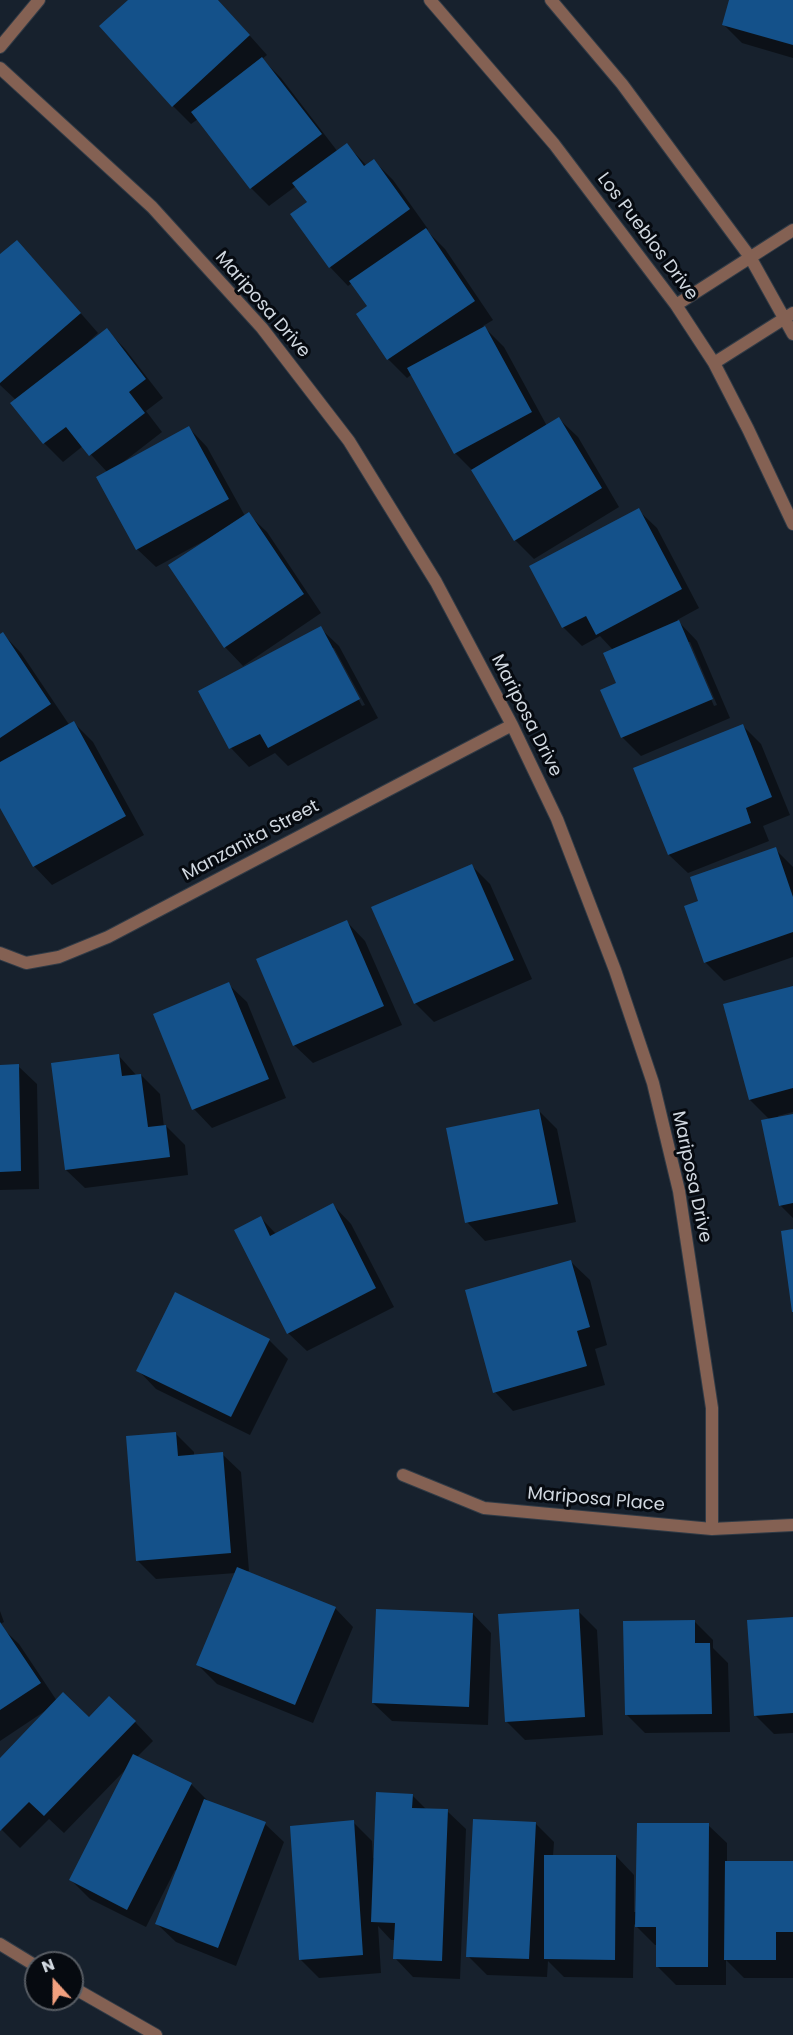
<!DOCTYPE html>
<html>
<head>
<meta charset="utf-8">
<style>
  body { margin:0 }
  #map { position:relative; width:793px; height:2035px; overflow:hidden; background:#17212d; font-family:Poppins,sans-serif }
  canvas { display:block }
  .north { position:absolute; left:24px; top:1951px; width:60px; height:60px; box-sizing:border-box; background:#060a10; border:2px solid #575c63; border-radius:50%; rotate:339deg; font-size:16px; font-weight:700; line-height:24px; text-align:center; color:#d1d8e0 }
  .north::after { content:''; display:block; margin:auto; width:21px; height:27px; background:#f2a07f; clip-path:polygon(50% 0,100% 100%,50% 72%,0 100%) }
</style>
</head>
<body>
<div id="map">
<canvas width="793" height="2035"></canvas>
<div class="north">N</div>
</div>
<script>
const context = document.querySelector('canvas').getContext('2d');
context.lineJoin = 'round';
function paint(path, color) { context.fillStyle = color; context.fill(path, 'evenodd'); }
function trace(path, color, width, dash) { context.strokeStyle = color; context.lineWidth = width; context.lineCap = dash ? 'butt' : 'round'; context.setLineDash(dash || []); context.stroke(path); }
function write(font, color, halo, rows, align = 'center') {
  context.font = font + ' Poppins,sans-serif'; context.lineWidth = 6; context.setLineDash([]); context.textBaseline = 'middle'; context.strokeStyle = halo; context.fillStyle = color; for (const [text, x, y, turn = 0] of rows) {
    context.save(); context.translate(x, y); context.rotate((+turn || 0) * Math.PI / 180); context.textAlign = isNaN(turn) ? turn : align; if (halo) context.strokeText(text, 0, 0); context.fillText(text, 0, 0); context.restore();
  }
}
paint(new Path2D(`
  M130 0H218L267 55 262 59 281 78 338 152 347 145 367 166 374 161 393 180 428 229 426 230 445 249 493 320 483 326 504 347 547 426 559 419 578 437 619 507 534 559 515 540 474 472 455 453 412 374 407 378 388 359 369 307 352 283 348 286 330 267 309 203 296 186 269 206 251 188 198 119 191 124 173 106Z
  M731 0H793V58L742 43 724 25Z
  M0 256 35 261 98 333 88 342 90 344 107 330 125 349 163 398 146 411 162 432 122 463 189 428 207 447 245 516 248 514 267 532 321 613 243 666 225 647 204 541 156 567 137 549 108 473 83 446 63 462 44 443 12 403 16 400 0 385Z
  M638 510 657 528 699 608 677 620 697 641 730 718 641 756 622 737 618 683 613 650 600 636 582 646 563 627ZM687 642H690L717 705 714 706Z
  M320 628 339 646 378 718 288 766 275 753 249 767 231 748 200 691ZM331 648H334L365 705 362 706Z
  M3 634 21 653 70 726 74 723 93 742 144 835 52 885 34 866 0 804V636Z
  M743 726 761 744 790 815 763 826 769 841 688 873 669 855 635 769Z
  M775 849 793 867V957L724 981 705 962 700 902Z
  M471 865 490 884 532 979 434 1022 415 1003Z
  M347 922 365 941 402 1025 313 1063 294 1045Z
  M228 984 247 1002 286 1098 212 1128 194 1109Z
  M793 987V1112L778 1116 779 1118 793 1115V1218L780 1205 770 1120 750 1100Z
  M119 1056 137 1076 141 1075 160 1094 164 1127 166 1126 185 1145 188 1175 85 1188 66 1170Z
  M0 1066H18L37 1084 39 1189 0 1190Z
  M539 1111 557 1129 576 1222 485 1241 467 1222Z
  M333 1205 351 1224 394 1307 307 1351 288 1333 261 1218 276 1234Z
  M571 1262 590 1280 607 1345 595 1349 605 1385 513 1411 495 1392Z
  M175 1294 269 1340 288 1359 250 1435 156 1389 138 1370Z
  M176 1434 194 1452V1456L222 1454 241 1472 249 1571 244 1572 335 1608 353 1627 313 1723 217 1684 198 1665 236 1573 156 1579 138 1561Z
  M0 1611 4 1622 0 1624Z
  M578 1611 597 1630 603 1735 525 1740 506 1721Z
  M473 1614 491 1633 488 1725 392 1721 373 1703Z
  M793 1618V1733L774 1734 755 1715Z
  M694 1621 713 1640V1648L728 1663 730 1732 645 1733 626 1714Z
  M0 1626 19 1644 57 1701 89 1719 135 1722 153 1741 137 1757 191 1784 209 1802 265 1824 284 1842 236 1966 176 1942 157 1924 177 1871 175 1870 146 1927 90 1899 71 1880 127 1768 64 1833 49 1819 20 1848 0 1828V1760L45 1711 0 1741Z
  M412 1795 427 1810 447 1811 466 1829 460 1979 413 1977 395 1958 396 1940H391L378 1926 381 1973 319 1978 300 1959 353 1822 372 1841 373 1858H375Z
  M535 1823 554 1842 553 1856H616L634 1875V1912H637L708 1825 727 1843V1862H793V1978H744L726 1960V1985H676L657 1966V1945H655L634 1924 633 1978 564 1977 548 1961 547 1977 487 1975 468 1956Z`), '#0007');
paint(new Path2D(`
  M128 0H218L250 35 172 107 99 26Z
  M729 0H793V45L722 25Z
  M262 57 322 134 250 189 191 112Z
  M347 143 364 166 374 159 410 209 329 268 290 214 307 202 292 183Z
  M426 228 475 301 387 360 356 314 367 306 349 281Z
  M17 240 81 313 0 383V254Z
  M485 326 532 412 454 454 407 368Z
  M107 328 146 379 129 392 145 413 89 456 66 427 43 444 10 403Z
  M559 417 602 488 514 541 471 470Z
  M189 426 229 499 136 550 96 477Z
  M639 508 682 589 596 635 586 616 562 628 529 566Z
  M249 512 304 594 224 648 168 565Z
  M679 620 713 699 621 738 600 690 616 683 603 653Z
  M321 626 360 699 268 748 260 734 229 749 198 691Z
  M3 632 51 704 0 738V634Z
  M74 721 126 816 33 867 0 808V762Z
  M743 724 772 797 746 808 751 823 668 855 633 768Z
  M776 847 793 897V932L704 963 684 906 698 901 690 877Z
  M472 864 514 960 414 1004 371 907Z
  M347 920 384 1006 293 1046 256 959Z
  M229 982 269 1079 192 1110 153 1014Z
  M793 986V1088L749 1100 723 1004Z
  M119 1054 122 1076 141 1074 148 1127 166 1125 170 1157 65 1170 51 1063Z
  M19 1064 21 1171 0 1172V1065Z
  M539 1109 558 1204 465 1223 446 1128Z
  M793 1114V1203L779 1206 761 1120Z
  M333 1203 376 1288 287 1334 234 1230 261 1216 270 1236Z
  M793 1229V1312H792L781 1231Z
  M571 1260 590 1327 577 1331 587 1366 493 1393 465 1290Z
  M175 1292 270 1339 231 1417 136 1371Z
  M176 1432 178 1456 223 1452 231 1553 136 1561 126 1436Z
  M237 1567 336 1607 295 1705 196 1665Z
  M376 1609 473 1613 469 1707 372 1703Z
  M579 1609 585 1717 505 1722 498 1614Z
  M793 1617V1713L754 1716 747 1620Z
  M695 1620V1643H710L712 1714 625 1715 623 1621Z
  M0 1622 41 1683 0 1710Z
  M63 1692 89 1717 109 1696 136 1721 44 1816 29 1802 0 1831V1758Z
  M133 1754 192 1783 127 1910 69 1880Z
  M376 1792 413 1794 412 1808 448 1809 442 1961 393 1959 395 1923 371 1922Z
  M204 1799 266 1822 218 1948 155 1924Z
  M473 1819 536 1822 529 1959 466 1957Z
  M354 1820 363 1955 299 1960 290 1826Z
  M637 1823H709L708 1967H656V1927H635Z
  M544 1855H616L615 1960 544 1959Z
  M725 1861H793V1932H776V1960H724Z`), '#14518a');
const minor = new Path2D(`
  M0 47 39 0
  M0 68 152 207 262 328 349 441 436 582 512 725 557 819 615 970 653 1083 679 1191 712 1408V1529
  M0 953 26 963 59 957 108 937 512 725
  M403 1475 484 1508 712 1529 793 1525
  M0 1944 36 1966
  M72 1987 156 2035`);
const tertiary = new Path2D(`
  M430 0 554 144 676 305 714 363 748 429 793 524
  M551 0 622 84 750 257 793 334
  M676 305 793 230
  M714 363 793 313`);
trace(minor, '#313b46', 14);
trace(tertiary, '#313b46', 14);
trace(minor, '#846153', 12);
trace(tertiary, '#846153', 12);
write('18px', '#d1d8e0', '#060a10', [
  ["Los Pueblos Drive",647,237,53],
  ["Mariposa Drive",262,305,49],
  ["Mariposa Drive",526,716,63],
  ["Manzanita Street",251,841,-28],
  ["Mariposa Drive",691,1177,78],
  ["Mariposa Place",596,1500,5]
]);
</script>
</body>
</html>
